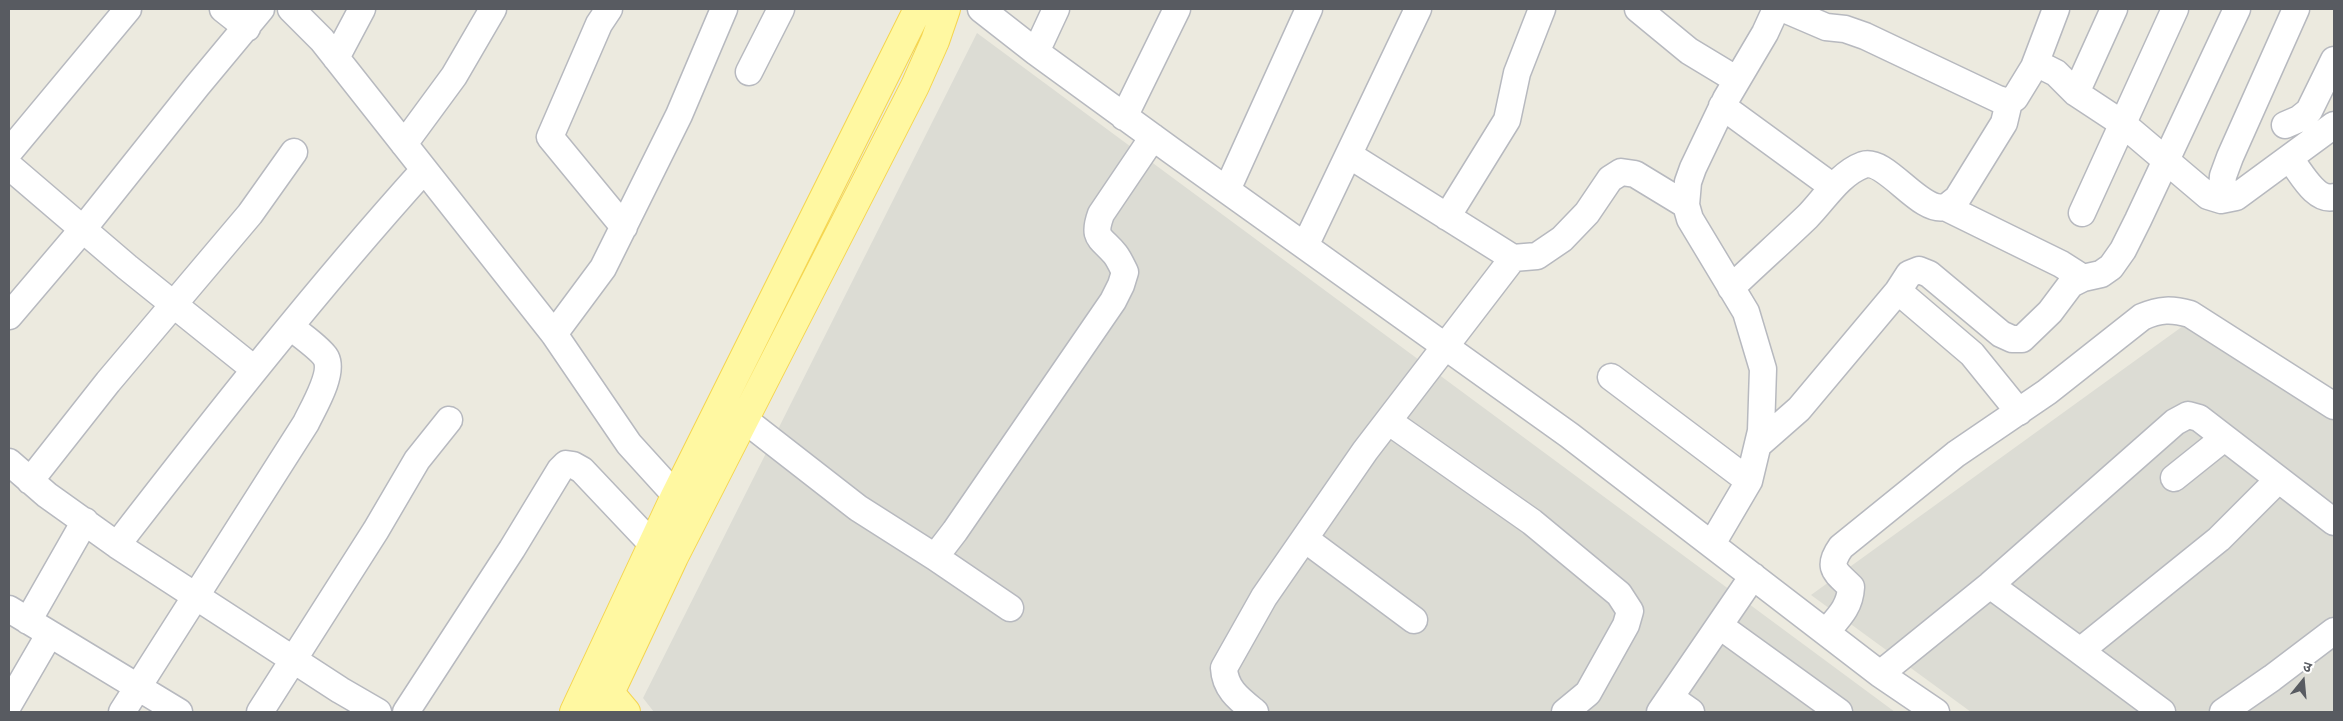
<!DOCTYPE html>
<html>
<head>
<meta charset="utf-8">
<style>
  body { margin:0 }
  #map { position:relative; width:2343px; height:721px; overflow:hidden; background:#eceadf; font-family:"PT Sans Narrow","Noto Sans Devanagari",sans-serif }
  canvas { display:block }
  .frame { position:absolute; inset:0; border:10px solid #585b61; pointer-events:none }
  .north { position:absolute; left:2278px; top:656px; width:50px; height:50px; -webkit-text-stroke:4px #fff; paint-order:stroke; rotate:17deg; font-size:14px; font-weight:700; line-height:20px; text-align:center; color:#585b61 }
  .north::after { content:''; display:block; margin:auto; width:18px; height:22px; background:#585b61; clip-path:polygon(50% 0,100% 100%,50% 72%,0 100%) }
</style>
</head>
<body>
<div id="map">
<canvas width="2343" height="721"></canvas>
<div class="frame"></div>
<div class="north">उ</div>
</div>
<script>
const context = document.querySelector('canvas').getContext('2d');
context.lineJoin = 'round';
function paint(path, color) { context.fillStyle = color; context.fill(path, 'evenodd'); }
function trace(path, color, width, dash) { context.strokeStyle = color; context.lineWidth = width; context.lineCap = dash ? 'butt' : 'round'; context.setLineDash(dash || []); context.stroke(path); }
paint(new Path2D(`
  M977 33 1895 712H654L643 698Z
  M2183 326 2334 412V712H1971L1811 595Z`), '#dcdcd4');
const minor = new Path2D(`
  M223 9 247 28
  M291 9 322 40 554 334 629 444 689 510
  M609 9 599 24 550 137 624 227
  M981 9 1036 52 1172 151 1569 435 1880 674 1936 712
  M1638 9 1689 51 1737 80
  M1784 9 1826 27 1845 29 1865 36 1998 99 2009 102 2015 98 2034 67 2042 66 2056 73 2076 93 2123 124 2208 196 2221 200 2236 197 2334 125
  M1036 52 1056 9
  M336 58 362 9
  M2034 67 2056 9
  M749 72 781 9
  M2076 93 2114 9
  M1722 106 1833 187
  M1124 117 1177 9
  M2285 125 2299 119 2309 111 2334 60
  M404 144 454 76 493 9
  M9 152 128 9
  M1349 155 1513 258 1537 256 1562 239 1587 213 1610 179 1621 172 1635 174 1686 205
  M2290 159C2301 172 2315 202 2334 197
  M9 166 127 267 254 369
  M1227 190 1309 9
  M2221 200 2223 176 2230 157 2296 9
  M1945 207 2061 264 2083 278
  M2082 213 2175 9
  M1447 217 1507 120 1517 73 1542 9
  M1305 246 1418 9
  M1731 288C1756 264 1782 241 1807 217 1824 200 1839 174 1863 165 1886 157 1920 214 1945 207 1949 206 1953 201 1957 199L2004 123 2009 102
  M1898 291 1972 354 2019 412
  M9 316 83 229 197 86 261 9
  M554 334 603 268 679 115 724 9
  M1611 377 1749 481
  M745 420 858 508 935 557 1010 608
  M1388 421 1532 522 1619 594 1630 611 1626 625 1588 693 1565 712
  M1758 445 1799 409 1898 291 1909 274 1919 270 1929 274 2001 334 2012 339H2022L2050 312 2071 284 2083 278 2101 274 2111 267 2123 250 2138 220 2237 9
  M9 462 47 495 117 545 340 690 378 712
  M2174 478 2224 438
  M30 481 108 382 250 214 294 152
  M1305 539 1414 620
  M1712 544 1749 481 1761 431 1763 369 1746 312 1690 219 1686 205 1688 182 1693 168 1726 99 1765 33 1776 9
  M117 545C216 417 316 290 424 170
  M935 557 955 531 1113 301 1121 285 1125 272C1122 266 1119 259 1115 254 1101 237 1092 239 1101 214L1153 137
  M1990 585 2080 651 2219 539 2278 480
  M9 609 179 712
  M28 621 85 521
  M1720 626 1839 712
  M1827 631C1839 617 1850 607 1851 587 1836 572 1826 568 1841 547L1956 454 2047 392 2142 317C2160 309 2172 309 2190 314L2334 406
  M2080 651 2162 712
  M1880 674 1990 585 2175 422 2188 415 2199 418 2334 522
  M1671 698 1691 712
  M9 704 49 635
  M122 712 306 423C313 408 334 374 326 358 321 349 299 334 291 327
  M260 712 376 530 417 460 449 420
  M406 712 512 549 560 470 566 464 573 465 582 470 652 544
  M1255 712C1239 699 1225 689 1224 668L1264 597 1365 451 1513 258
  M1660 712 1753 576
  M2223 712 2272 678 2334 631`);
const major = new Path2D(`
  M600 681 626 712
  M574 712 675 496 918 9
  M601 712 674 557 915 86 935 41 946 9`);
trace(minor, '#b7b9bf', 29);
trace(major, '#f5d550', 30);
trace(minor, '#fff', 26);
trace(major, '#fff8a1', 28);
</script>
</body>
</html>
